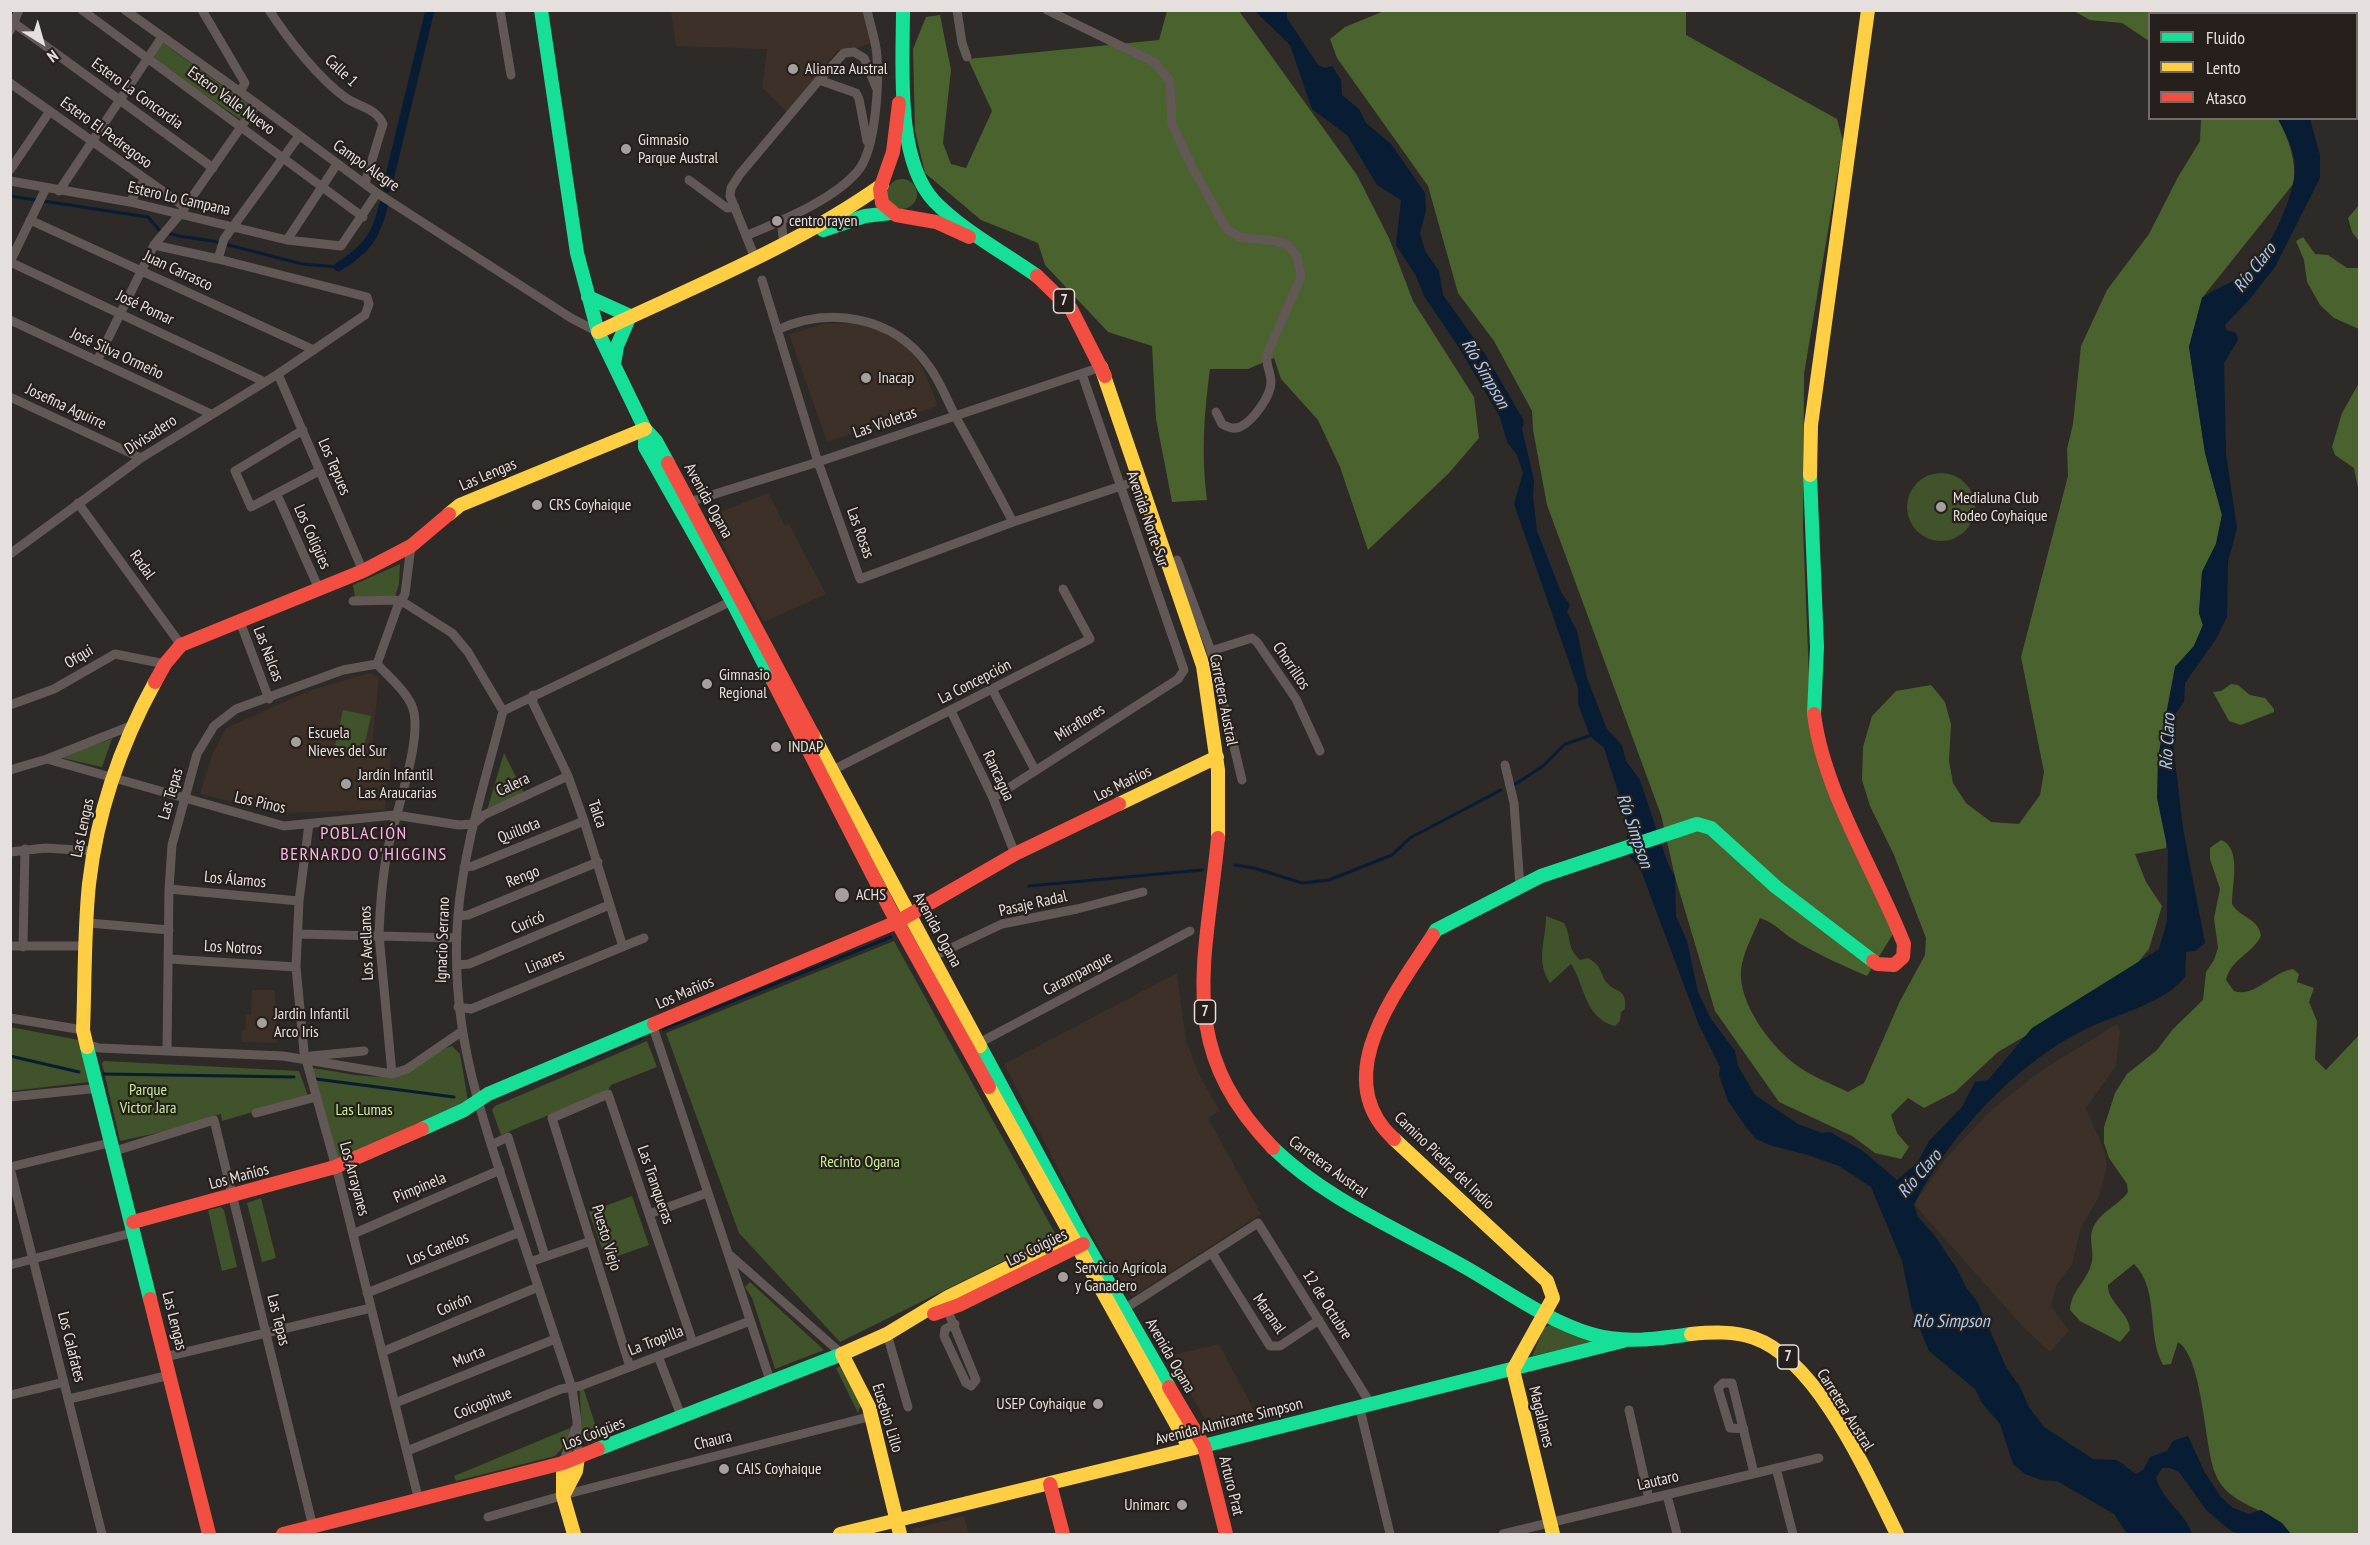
<!DOCTYPE html>
<html>
<head>
<meta charset="utf-8">
<style>
  body { margin:0 }
  #map { position:relative; width:2370px; height:1545px; overflow:hidden; background:#2d2a27; font-family:"PT Sans Narrow",sans-serif }
  canvas { display:block }
  .frame { position:absolute; inset:0; border:12px solid #e5e0dd; pointer-events:none }
  .legend { position:absolute; left:2148px; top:12px; width:210px; height:108px; box-sizing:border-box; background:#261f1b; border:2px solid #726c69; margin:0; padding:8px 10px; list-style:none; font-size:18px; color:#e5e0dd }
  .legend li { display:flex; align-items:center; gap:12px; height:30px }
  .legend b { width:30px; border:2px solid #726c69 }
  .north { position:absolute; left:12px; top:12px; width:60px; height:60px; -webkit-text-stroke:4px #261f1b; paint-order:stroke; rotate:143deg; font-size:16px; font-weight:700; line-height:24px; text-align:center; color:#e5e0dd }
  .north::after { content:''; display:block; margin:auto; width:21px; height:27px; background:#e5e0dd; clip-path:polygon(50% 0,100% 100%,50% 72%,0 100%) }
</style>
</head>
<body>
<div id="map">
<canvas width="2370" height="1545"></canvas>
<div class="frame"></div>
<ul class="legend">
<li><b style="height:8px;background:#16e098"></b>Fluido</li>
<li><b style="height:8px;background:#ffcf43"></b>Lento</li>
<li><b style="height:8px;background:#f24e42"></b>Atasco</li>
</ul>
<div class="north">N</div>
</div>
<script>
const context = document.querySelector('canvas').getContext('2d');
context.lineJoin = 'round';
function paint(path, color) { context.fillStyle = color; context.fill(path, 'evenodd'); }
function trace(path, color, width, dash) { context.strokeStyle = color; context.lineWidth = width; context.lineCap = dash ? 'butt' : 'round'; context.setLineDash(dash || []); context.stroke(path); }
function write(font, color, halo, rows, align = 'center') {
  context.font = font + ' "PT Sans Narrow",sans-serif'; context.lineWidth = 4.5; context.setLineDash([]); context.textBaseline = 'middle'; context.strokeStyle = halo; context.fillStyle = color; for (const [text, x, y, turn = 0] of rows) {
    context.save(); context.translate(x, y); context.rotate((+turn || 0) * Math.PI / 180); context.textAlign = isNaN(turn) ? turn : align; if (halo) context.strokeText(text, 0, 0); context.fillText(text, 0, 0); context.restore();
  }
}
paint(new Path2D(`
  M671 11H863L872 43 850 50H838L787 112 762 87 767 49 676 46Z
  M852 323 878 326 903 343 922 366 938 406 827 442 789 334 823 324Z
  M768 493 785 526 789 524 826 594 764 622 708 517Z
  M370 673 379 677 371 757 391 754 385 810 282 813 200 794 212 755 226 728 311 690Z
  M1177 973 1186 1041 1201 1078 1220 1111 1208 1118 1261 1214 1132 1297 1098 1246 1004 1064Z
  M252 990H275L277 1043 241 1042 242 1030H246V1015L251 1014Z
  M2117 1024 2120 1031 2116 1066 2086 1108 2105 1152 2107 1166 2099 1197 2081 1228 2072 1265 2057 1284 2051 1306 2069 1331 2050 1352 2023 1327 1914 1204 1947 1157 1991 1110 2042 1070Z
  M1219 1344 1256 1414 1209 1426 1168 1356Z
  M964 1516 969 1534H913L911 1529Z`), '#3c3028');
paint(new Path2D(`
  M163 43 251 106 241 120 153 59Z
  M887 194a15 15 0 1 1 30 0a15 15 0 1 1-30 0Z
  M1907 507a34 34 0 1 1 68 0a34 34 0 1 1-68 0Z
  M400 564 399 584 395 597H355L353 585Z
  M343 710 371 716 362 756 334 750Z
  M112 739 102 767 58 757Z
  M504 753 524 793 487 810Z
  M1546 916 1564 923C1572 938 1566 947 1580 960L1588 958C1604 967 1599 974 1608 984 1616 993 1627 988 1625 1009L1621 1012 1620 1021 1615 1026C1584 1018 1585 985 1571 964L1550 983C1535 960 1546 941 1546 916Z
  M894 941 1056 1235 840 1342 739 1233 666 1033Z
  M10 1027 79 1040 89 1082 11 1091Z
  M647 1041 657 1067 611 1085 608 1090C572 1107 537 1119 501 1135L492 1110 495 1106Z
  M452 1046 460 1054 468 1101 338 1159 312 1068C339 1071 377 1083 402 1072 420 1065 433 1051 452 1046Z
  M104 1061 299 1071 308 1096 222 1121 221 1114 166 1131 120 1141 102 1063Z
  M632 1196 649 1245 606 1260 589 1212Z
  M261 1198 276 1258 262 1262 247 1203Z
  M221 1207 224 1210 237 1267 222 1271 208 1210Z
  M750 1282 824 1350 775 1369 752 1298 745 1287Z
  M1552 1324 1592 1342 1532 1356 1544 1328Z
  M841 1366 861 1405 858 1413 836 1368Z
  M580 1390H584L600 1439 588 1444 582 1440C583 1430 579 1393 580 1390Z
  M570 1428 565 1445 555 1456 456 1481 454 1476Z`), '#40532a');
paint(new Path2D(`
  M1167 11H1239L1357 175 1389 238 1413 301 1474 397 1479 438 1449 473 1368 550 1340 467 1318 420 1281 379 1274 358 1248 369H1210C1204 413 1201 455 1207 500L1172 502 1156 419 1152 346 1108 332 1045 265 1038 243 981 220 925 173 915 131 913 49 926 17 940 15 951 70 943 143 951 164 966 168 992 111 968 59 1159 40Z
  M1384 11H1686V35L1837 119 1843 141 1804 374 1803 528 1811 726 1893 934 1867 976C1844 966 1821 956 1799 943 1784 935 1776 923 1760 918 1753 935 1743 952 1741 970 1738 1003 1772 1049 1799 1067 1813 1077 1832 1084 1848 1092L1864 1083 1900 1001 1925 955 1926 938 1894 855 1870 806 1862 780 1863 747 1872 716 1896 691 1931 685 1945 702 1951 724 1949 761 1953 783 1966 803 1991 822 2019 824 2040 795 2044 772 2021 657 2068 476 2067 449 2073 424 2081 346 2107 290 2149 234 2178 177 2200 141 2201 119H2278C2289 140 2296 159 2294 183L2202 298 2189 347 2205 453 2222 515 2216 544 2202 572 2199 613 2203 625 2194 646 2175 667 2166 848 2135 854 2146 882 2162 906 2149 949 2126 977 1998 1052 1955 1092 1924 1108 1908 1098 1891 1115 1897 1133 1909 1147 1901 1159 1875 1153 1852 1136 1779 1102 1715 1011 1675 877 1661 815 1547 505 1533 430 1532 411 1494 341 1458 293 1428 186 1337 58 1330 39 1345 27Z
  M2074 11H2195V13L2150 14 2149 41 2122 23 2090 20Z
  M2316 11H2359V77L2356 76V14L2316 13Z
  M2359 205V241L2352 232 2348 218Z
  M2303 237 2315 254 2328 255 2347 268H2359V329L2334 318 2320 305 2307 282 2304 260 2296 241Z
  M2359 383V493L2354 468 2335 455 2332 447 2342 413Z
  M2231 684 2238 685 2250 695 2265 698 2274 709V712L2241 725 2229 721 2213 692 2221 691Z
  M2221 840C2242 848 2232 885 2232 904 2240 918 2259 918 2261 936 2252 954 2231 959 2226 980L2234 991C2255 998 2272 972 2293 969L2299 974 2297 982 2314 988 2309 1002 2317 1021 2315 1059 2326 1070 2359 1035V1534H2291C2270 1506 2228 1508 2215 1473 2204 1444 2203 1358 2178 1342L2171 1364 2163 1365C2146 1334 2160 1290 2134 1264L2108 1285C2107 1302 2129 1312 2130 1330L2120 1342 2080 1321 2070 1310C2071 1291 2086 1282 2091 1265 2096 1251 2086 1238 2095 1224 2103 1210 2119 1205 2128 1192L2127 1184 2109 1158 2104 1143V1127L2115 1093 2127 1074 2157 1050 2173 1029 2203 1000 2206 972 2214 960 2218 948 2214 918 2220 889 2210 859V848Z`), '#4a622d');
paint(new Path2D(`
  M1255 11H1287V18L1318 65 1325 68 1332 66 1341 80 1342 95 1359 109 1366 123 1391 144 1425 193 1426 210 1420 233 1425 251 1439 271 1443 295 1485 354 1524 421 1522 429 1534 480 1533 496 1537 531 1561 592 1570 605 1567 612 1577 631 1587 678 1607 729 1622 745 1626 761 1640 780 1668 864 1675 877 1676 916 1687 941 1698 992 1711 1019 1735 1051 1738 1066 1755 1095 1798 1124 1822 1133 1830 1132 1863 1151 1897 1180 1918 1162 1929 1141 1962 1107 1975 1082 1988 1080 2032 1028 2159 949 2167 921 2168 851 2157 798 2158 757 2175 667 2194 646 2203 625 2199 613 2202 572 2216 544 2222 515 2205 453 2189 347 2202 298C2217 287 2234 283 2249 270 2269 252 2296 194 2295 166 2295 151 2285 132 2278 119H2310L2320 155V178L2275 267 2249 300 2225 325 2226 330 2236 333 2238 340 2224 363 2226 454 2237 528 2228 562 2227 617 2216 639 2185 683 2184 702 2173 717 2172 736 2183 828 2205 943 2195 951 2186 952 2185 977C2166 1002 2116 1015 2088 1028 2018 1061 1948 1136 1914 1205L1918 1217 1935 1236 1957 1269 1967 1289 1977 1301 2006 1367 2020 1387 2029 1407 2044 1427 2093 1459 2117 1460 2136 1474 2143 1470 2150 1457 2167 1451 2173 1441 2188 1436 2204 1471 2221 1497 2233 1508 2249 1514 2261 1510 2282 1523 2291 1534H2241L2231 1531 2207 1511 2179 1472 2170 1468H2162L2156 1478C2164 1503 2185 1512 2192 1534H2127L2114 1514 2057 1481 2041 1480 2025 1474 2013 1464 2000 1424 1982 1403 1975 1389 1929 1351 1912 1310 1902 1261 1871 1187 1839 1166 1808 1155 1769 1145 1755 1138 1746 1127 1728 1101 1719 1075 1720 1067 1699 1025 1640 868 1625 851 1629 826 1604 748 1590 736 1578 704V688L1514 504 1523 473 1517 455 1507 442 1500 417 1458 346 1424 296 1416 276 1396 245 1401 200 1377 185 1347 135 1312 109 1290 45Z`), '#081d33');
trace(new Path2D(`
  M10 196 148 217 160 231 179 236 213 241 302 264 338 267
  M1514 785 1543 766 1565 744 1592 735
  M1235 865 1254 868 1302 883 1329 880 1392 855 1410 838 1501 790
  M1029 886 1202 870
  M663 1029 891 937
  M10 1056 79 1072
  M103 1074 294 1077
  M316 1079 454 1097
  M509 1092 641 1038`), '#081d33', 3);
trace(new Path2D(`
  M387 188 430 10
  M338 267C366 250 376 237 384 204`), '#081d33', 9);
trace(new Path2D(`
  M82 10 363 217
  M125 10 257 104 377 193 571 318 598 332
  M202 10 245 83 240 92
  M269 10C288 39 318 78 346 98 359 107 376 108 383 124L365 183
  M500 10 511 75
  M957 10 962 43 967 57
  M1047 10 1154 62 1170 81 1172 124 1191 165 1226 228 1239 237 1276 241 1288 245 1297 256 1301 277 1267 354C1265 364 1271 372 1271 382 1271 396 1253 421 1240 427 1233 430 1227 427 1222 424L1216 412
  M14 23 213 168
  M10 31 19 10
  M819 80 856 93 859 99 867 141
  M10 83 185 207
  M10 170 50 111
  M689 180 727 208 735 207
  M10 181 130 202 287 240 341 246 377 193
  M59 191 162 37
  M130 202 145 179
  M30 220 314 350
  M781 220 784 245
  M746 236C780 221 832 201 857 172 876 151 879 84 877 56 876 41 870 25 867 10
  M287 240 337 164
  M154 245 218 259
  M755 258 730 196 731 188 740 174 819 80 844 53 854 52 864 58 876 87
  M10 262 265 382
  M10 262 46 188
  M762 280 818 462 860 579 1013 522 1142 479
  M10 320 211 414
  M777 330C830 306 893 316 928 365 941 382 948 403 958 421 977 455 995 488 1013 522
  M97 361 154 245 181 213 257 104
  M278 374 363 571
  M10 397 141 458
  M303 430 235 471 251 507 319 471
  M278 497 319 589
  M78 503 181 645
  M686 503 818 462 1101 367
  M10 554 141 458 278 374 365 315 369 304 367 297 218 259 224 239 299 136
  M1177 560 1211 651 1242 780
  M353 601 400 600 452 633 468 652 503 711
  M239 619 269 699
  M1211 651 1252 638 1257 642 1296 699 1320 751
  M377 664C388 676 406 691 412 706 425 736 393 819 387 853 382 880 380 908 379 935L392 1074
  M377 664 397 608 405 594 411 546
  M992 689 1035 770
  M533 695V703L568 776 584 821 623 947
  M10 705 54 689 115 654 165 664
  M951 711 993 798 1015 854
  M47 759 133 725
  M1505 765 1514 803 1520 887
  M10 770 47 759 284 826 395 815 459 825 473 824 484 815 568 776
  M829 772 1090 639 1063 589
  M993 798 1178 679 1184 670 1082 374
  M309 824 299 901 296 967 304 1052 339 1178 419 1501
  M10 852 45 848 94 851
  M464 867 473 866 584 821
  M169 889 299 901
  M458 916 468 915 598 862
  M89 923 169 930
  M299 934 457 938
  M10 946H87
  M23 947 25 849
  M934 956 1002 924 1077 909 1143 892
  M169 959 296 967
  M457 965 469 964 609 905
  M458 1007 471 1009 644 938
  M10 1018 83 1030
  M652 1024 771 1383
  M979 1043 1190 931
  M86 1044 99 1048 283 1056 392 1074 407 1069 461 1032
  M167 1050 169 889 172 845 197 754 214 726 236 709 343 670 377 664
  M311 1056 364 1051
  M10 1097 100 1088
  M256 1113 316 1097
  M491 1145 508 1137 545 1256
  M115 1151 214 1120 313 1527
  M10 1167 113 1142
  M10 1168 102 1534
  M649 1214 707 1193
  M353 1234 500 1170
  M1212 1253 1270 1346H1280L1319 1320
  M731 1256 842 1354
  M530 1262 591 1241
  M10 1265 135 1232
  M367 1293 520 1232
  M947 1309 976 1380 971 1386 966 1383 944 1336 945 1329 955 1324
  M1124 1309 1258 1223 1370 1403
  M887 1334 908 1407
  M382 1352 538 1287
  M658 1356 682 1418
  M165 1357 371 1308
  M630 1367 552 1118 608 1094 693 1343
  M10 1395 64 1382
  M69 1399 170 1375
  M395 1403 555 1339
  M1359 1405 1390 1534
  M1629 1410 1649 1499
  M1744 1429 1730 1428 1718 1388 1723 1383H1732L1754 1473
  M407 1451 561 1389 580 1386 750 1321
  M578 1457 577 1421 572 1388C552 1329 533 1270 513 1211 479 1109 449 1025 458 915 464 845 486 779 503 711L736 599
  M563 1463 575 1429
  M1776 1468 1793 1534
  M1667 1495 1677 1534
  M488 1517 575 1492 872 1416
  M1503 1534 1819 1458`), '#625855', 9);
trace(new Path2D(`
  M541 10 577 253 598 332 645 429 656 441 668 463
  M903 10C903 63 895 159 934 201 963 231 1003 252 1037 276
  M823 230 865 216 891 213
  M588 297 630 316 617 346 614 364
  M645 429V447L732 601 773 681
  M1810 475 1817 647 1814 714
  M1433 935 1436 930 1541 876 1697 824 1711 828 1776 887 1873 961
  M980 1046 1080 1233 1169 1387
  M87 1047 150 1299
  M422 1129 464 1110 488 1094 654 1024
  M1273 1148C1327 1200 1398 1229 1463 1266 1504 1289 1545 1320 1591 1334 1624 1344 1658 1339 1691 1334
  M1199 1447 1623 1341
  M598 1449 842 1354`), '#16e098', 14);
trace(new Path2D(`
  M598 332C695 286 794 247 882 185
  M1101 367 1203 666 1218 770V838
  M1810 475 1811 425 1868 10
  M449 514 460 505 645 429
  M813 735 980 1046
  M1119 804 1217 757
  M87 1047 83 1030C85 982 84 932 89 884 97 814 121 744 155 682
  M989 1087 1190 1449 1199 1447
  M1394 1139 1547 1281 1553 1298 1513 1370 1553 1534
  M1691 1334C1712 1332 1734 1331 1754 1338 1818 1360 1868 1476 1897 1534
  M563 1463V1496L574 1534
  M563 1496 576 1471 578 1457
  M840 1534 1190 1449
  M900 1534 869 1407 842 1354 887 1334 948 1297 1070 1237`), '#ffcf43', 14);
trace(new Path2D(`
  M899 103 893 152 880 189 882 203 896 215 936 222 969 237
  M1037 276 1071 309 1105 376
  M668 463 813 735
  M773 681 890 909 989 1087
  M155 682 165 664 181 645 363 571 411 546 449 514
  M1814 714C1824 793 1875 870 1904 944L1903 957 1894 965 1877 964 1873 961
  M1218 838C1206 964 1174 1046 1273 1148
  M654 1024 897 922 1015 854 1119 804
  M1394 1139C1327 1078 1396 992 1433 935
  M133 1222 335 1167 422 1129
  M150 1299 209 1534
  M934 1314 959 1305 1083 1244
  M1169 1387 1204 1446 1226 1534
  M1050 1484 1063 1534
  M283 1534 563 1463 598 1449`), '#f24e42', 14);
for (const [x, y, r, color] of [
  [793,69,6,"#a5a09d"],
  [626,149,6,"#a5a09d"],
  [777,221,6,"#a5a09d"],
  [866,378,6,"#a5a09d"],
  [537,505,6,"#a5a09d"],
  [1941,507,6,"#a5a09d"],
  [707,684,6,"#a5a09d"],
  [296,742,6,"#a5a09d"],
  [776,747,6,"#a5a09d"],
  [346,784,6,"#a5a09d"],
  [842,895,8,"#a5a09d"],
  [262,1023,6,"#a5a09d"],
  [1063,1277,6,"#a5a09d"],
  [1098,1404,6,"#a5a09d"],
  [724,1469,6,"#a5a09d"],
  [1182,1505,6,"#a5a09d"]
]) { const dot = new Path2D(); dot.arc(x, y, r, 0, 2 * Math.PI); context.fillStyle = color; context.fill(dot); trace(dot, '#261f1b', 2); }
for (const [x, y, w] of [
  [1064,301,21],
  [1205,1012,21],
  [1788,1357,21]
]) { const box = new Path2D(); box.roundRect(x - w / 2, y - 12, w, 24, 4.5); context.fillStyle = '#261f1b'; context.fill(box); trace(box, '#e5e0dd', 1.5); }
write('bold 15px', '#e5e0dd', null, [
  ["7",1064,301],
  ["7",1205,1012],
  ["7",1788,1357]
]);
write('16px', '#e5e0dd', '#261f1b', [
  ["Alianza Austral",805,69],
  ["Gimnasio",638,140],
  ["Parque Austral",638,158],
  ["centro rayen",789,221],
  ["Inacap",878,378],
  ["Medialuna Club",1953,498],
  ["Rodeo Coyhaique",1953,516],
  ["CRS Coyhaique",549,505],
  ["Gimnasio",719,675],
  ["Regional",719,693],
  ["Escuela",308,733],
  ["Nieves del Sur",308,751],
  ["INDAP",788,747],
  ["Jardín Infantil",358,775],
  ["Las Araucarias",358,793],
  ["ACHS",856,895],
  ["Jardin Infantil",274,1014],
  ["Arco Iris",274,1032],
  ["Servicio Agrícola",1075,1268],
  ["y Ganadero",1075,1286],
  ["USEP Coyhaique",1086,1404,"right"],
  ["CAIS Coyhaique",736,1469],
  ["Unimarc",1170,1505,"right"]
], 'left');
write('16px', '#e5e0dd', '#261f1b', [
  ["Calle 1",341,71,43],
  ["Estero La Concordia",137,94,36],
  ["Estero Valle Nuevo",231,101,36],
  ["Estero El Pedregoso",106,133,36],
  ["Campo Alegre",366,166,35],
  ["Estero Lo Campana",179,199,13],
  ["Juan Carrasco",178,271,25],
  ["José Pomar",145,308,25],
  ["José Silva Ormeño",117,354,25],
  ["Josefina Aguirre",66,407,25],
  ["Las Violetas",885,423,-19],
  ["Divisadero",151,435,-33],
  ["Los Tepues",334,467,67],
  ["Las Lengas",488,475,-23],
  ["Avenida Ogana",708,501,61],
  ["Avenida Norte Sur",1147,519,71],
  ["Las Rosas",860,533,70],
  ["Los Coligües",312,537,66],
  ["Radal",142,565,54],
  ["Las Nalcas",268,654,69],
  ["Ofqui",79,657,-31],
  ["Chorrillos",1291,666,56],
  ["La Concepción",975,682,-27],
  ["Carretera Austral",1223,700,79],
  ["Miraflores",1080,723,-32],
  ["Rancagua",998,776,65],
  ["Los Mañíos",1123,784,-26],
  ["Calera",513,785,-25],
  ["Las Tepas",171,794,-74],
  ["Los Pinos",260,803,13],
  ["Talca",597,814,71],
  ["Las Lengas",83,828,-78],
  ["Quillota",519,831,-22],
  ["Rengo",523,877,-22],
  ["Los Álamos",235,880,5],
  ["Pasaje Radal",1033,904,-13],
  ["Curicó",528,923,-23],
  ["Avenida Ogana",937,930,61],
  ["Ignacio Serrano",443,940,-88],
  ["Los Avellanos",367,943,-92],
  ["Los Notros",233,948,3],
  ["Linares",545,962,-22],
  ["Carampangue",1078,974,-28],
  ["Los Mañíos",685,993,-23],
  ["Camino Piedra del Indio",1444,1161,44],
  ["Carretera Austral",1328,1167,36],
  ["Los Mañíos",239,1177,-15],
  ["Los Arrayanes",354,1179,75],
  ["Las Tranqueras",655,1185,71],
  ["Pimpinela",420,1188,-23],
  ["Puesto Viejo",606,1238,73],
  ["Los Coigües",1037,1248,-26],
  ["Los Canelos",438,1249,-22],
  ["Coirón",454,1305,-23],
  ["12 de Octubre",1327,1305,58],
  ["Maranal",1269,1314,55],
  ["Las Tepas",278,1320,76],
  ["Las Lengas",174,1321,76],
  ["La Tropilla",656,1341,-21],
  ["Los Calafates",71,1347,76],
  ["Avenida Ogana",1170,1356,60],
  ["Murta",469,1357,-22],
  ["Coicopihue",483,1404,-22],
  ["Carretera Austral",1845,1410,58],
  ["Magallanes",1541,1417,76],
  ["Eusebio Lillo",887,1418,73],
  ["Avenida Almirante Simpson",1229,1422,-14],
  ["Los Coigües",594,1434,-21],
  ["Chaura",713,1441,-14],
  ["Lautaro",1658,1481,-13],
  ["Arturo Prat",1231,1486,76]
]);
write('16px', '#c4f097', '#261f1b', [
  ["Parque",148,1090],
  ["Victor Jara",148,1108],
  ["Las Lumas",364,1110],
  ["Recinto Ogana",860,1162]
]);
write('italic 18px', '#a5cdf8', '#261f1b', [
  ["Río Claro",2255,268,-52],
  ["Río Simpson",1485,374,60],
  ["Río Claro",2168,742,-87],
  ["Río Simpson",1634,831,71],
  ["Río Claro",1920,1174,-49],
  ["Río Simpson",1951,1322]
]);
context.letterSpacing = '1.5px';
write('18px', '#f9b7ea', '#261f1b', [
  ["POBLACIÓN",364,834],
  ["BERNARDO O'HIGGINS",364,855]
]);
context.letterSpacing = '0px';
</script>
</body>
</html>
